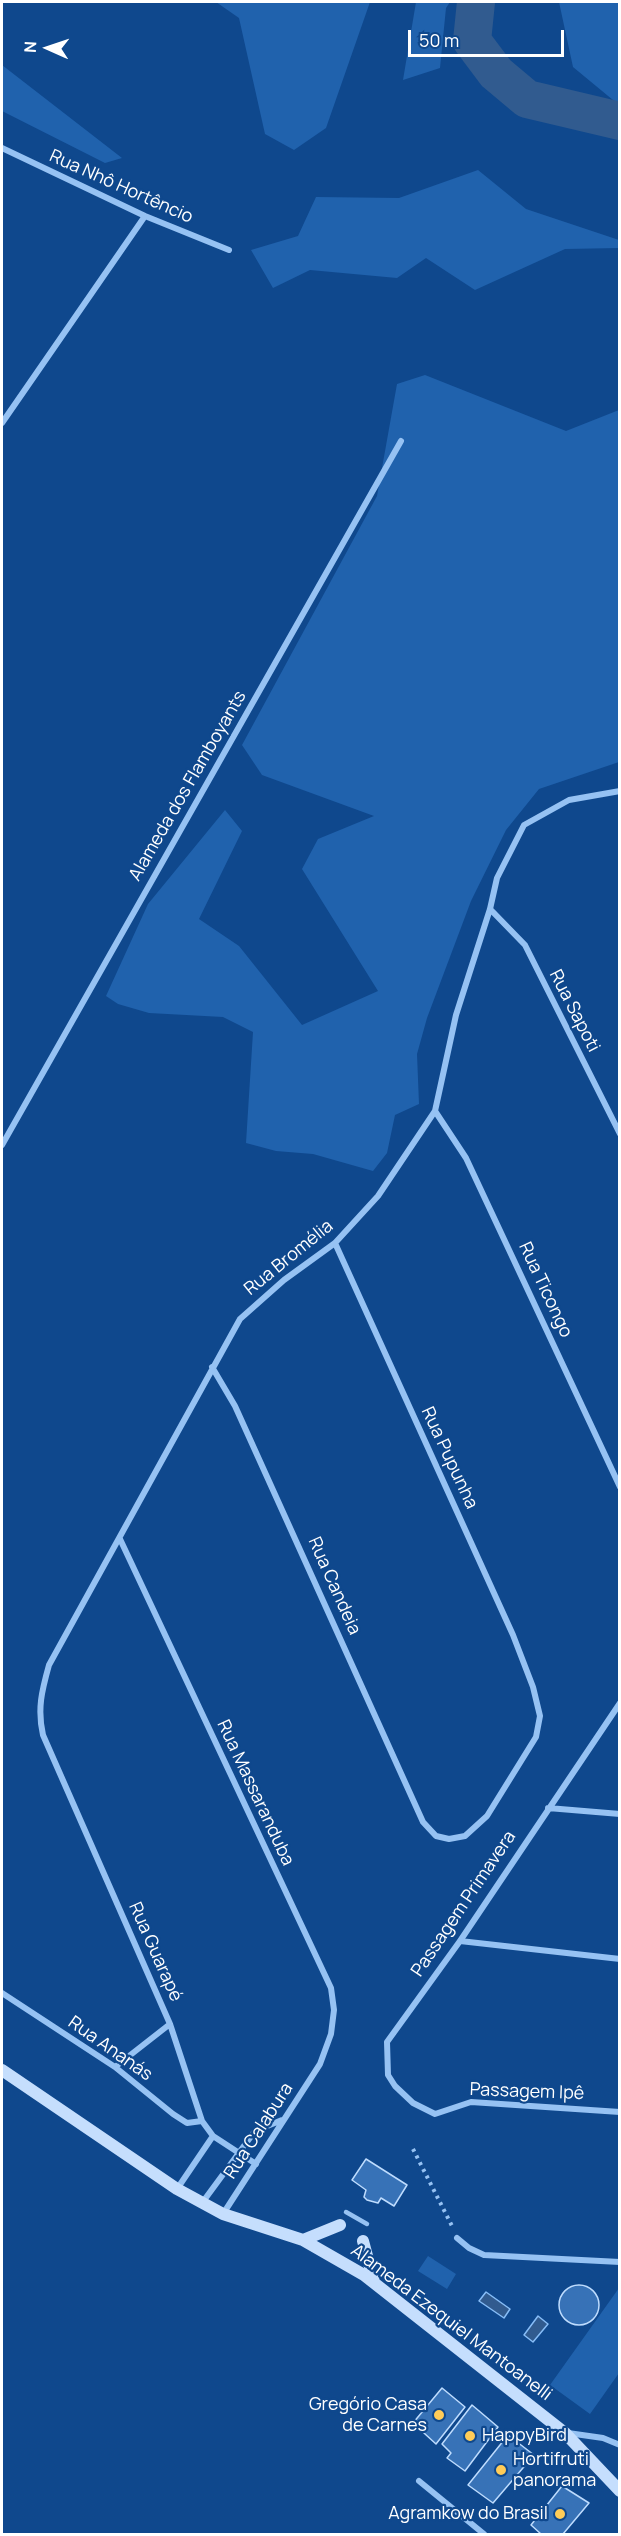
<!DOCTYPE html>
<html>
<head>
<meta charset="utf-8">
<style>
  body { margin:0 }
  #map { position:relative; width:621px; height:2536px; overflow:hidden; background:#0f488d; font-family:Manrope,sans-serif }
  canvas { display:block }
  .frame { position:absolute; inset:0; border:3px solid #fff; pointer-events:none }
  .north { position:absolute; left:18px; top:18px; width:60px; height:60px; -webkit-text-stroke:4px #0f488d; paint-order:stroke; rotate:273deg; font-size:16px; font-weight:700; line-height:24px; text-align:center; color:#fff }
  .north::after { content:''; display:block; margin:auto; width:21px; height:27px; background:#fff; clip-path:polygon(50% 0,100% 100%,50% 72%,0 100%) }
  .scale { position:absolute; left:408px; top:30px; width:156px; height:27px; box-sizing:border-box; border:3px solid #fff; border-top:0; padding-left:8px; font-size:18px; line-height:21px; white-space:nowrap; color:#fff; -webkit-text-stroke:4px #0f488d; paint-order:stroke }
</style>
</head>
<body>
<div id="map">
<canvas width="621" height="2536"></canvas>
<div class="frame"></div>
<div class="north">N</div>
<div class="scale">50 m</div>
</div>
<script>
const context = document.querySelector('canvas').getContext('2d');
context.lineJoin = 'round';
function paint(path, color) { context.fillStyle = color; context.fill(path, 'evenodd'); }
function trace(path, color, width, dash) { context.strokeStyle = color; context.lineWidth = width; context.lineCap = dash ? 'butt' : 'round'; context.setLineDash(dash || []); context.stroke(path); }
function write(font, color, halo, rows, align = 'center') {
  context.font = font + ' Manrope,sans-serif'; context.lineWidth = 4.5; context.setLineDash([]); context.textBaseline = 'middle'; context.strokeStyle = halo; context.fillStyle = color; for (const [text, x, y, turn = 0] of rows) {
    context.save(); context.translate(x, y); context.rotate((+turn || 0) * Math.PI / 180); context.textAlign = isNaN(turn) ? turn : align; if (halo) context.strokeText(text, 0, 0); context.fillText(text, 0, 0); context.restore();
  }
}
paint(new Path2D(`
  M216 2H370L326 128 294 150 265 134 239 18Z
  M416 2H450L446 8 440 68 403 80Z
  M559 2H619V105L573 67Z
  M2 65 122 158 105 163 2 111Z
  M478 170 526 209 619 240V248L565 249 475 290 426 258 397 278 310 270 273 288 251 250 298 236 316 197 399 198Z
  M425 375 566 431 619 410V762L539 789 506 830 471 901 427 1018 417 1054 419 1104 395 1115 387 1153 373 1171 313 1154 276 1151 246 1143 253 1032 223 1017 149 1013 118 1004 106 996 148 904 225 810 242 831 199 919 239 946 302 1025 378 991 302 869 318 839 374 816 262 775 242 745 377 496 397 384Z
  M428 2256 456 2274 447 2289 418 2271Z
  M619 2288V2373L590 2414 550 2385Z`), '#2062ad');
const water = new Path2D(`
  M486 2292 510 2309 504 2318 479 2301Z
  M538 2316 548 2324 533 2342 524 2335Z`);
paint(water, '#315b8f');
trace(water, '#87bdf7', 1.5);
trace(new Path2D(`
  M476 2 472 41 496 73 527 99 620 121`), '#315b8f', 38);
const building = new Path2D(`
  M366 2159 407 2185 394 2206 381 2198 378 2203 367 2200 364 2197 366 2190 352 2180Z
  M559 2305a20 20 0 1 1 40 0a20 20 0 1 1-40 0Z
  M442 2388 465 2407 436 2444 413 2423Z
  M472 2405 498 2427 465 2471 447 2458 451 2453 442 2444Z
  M508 2435 534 2455 493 2503 468 2485Z
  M562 2486 589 2503 563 2534H541L531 2525Z`);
paint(building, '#3772b7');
trace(building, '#bedcfe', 1.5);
trace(new Path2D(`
  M413 2149 452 2226`), '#96c2f3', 4, [3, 4.5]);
trace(new Path2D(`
  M346 2212 367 2224`), '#96c2f3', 4.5);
trace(new Path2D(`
  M2 148 145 216 229 250
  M2 423 145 216
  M490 909 525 945 620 1134
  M435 1111 466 1158 620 1487
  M2 1145 401 441
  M212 1367 235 1406 423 1822 436 1836 449 1839 465 1836 487 1816 536 1737 540 1716 533 1687 513 1635 335 1243
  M120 1539 331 1988 334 2010 331 2034 320 2064 223 2214
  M620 1703 460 1941 387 2042 388 2075 395 2086 413 2103 435 2114 471 2102 620 2112
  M548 1808 620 1814
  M460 1941 620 1959
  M2 1993 115 2067 173 2114 187 2123 202 2121
  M115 2067 170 2024
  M256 2164 213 2136 202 2121 170 2024 43 1735C37 1709 42 1690 49 1665L240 1319 284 1280 335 1243 378 1196 435 1111 456 1015 490 909 497 878 524 825 569 800 620 791
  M177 2189 213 2136
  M202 2203 255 2131 282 2120
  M457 2238 469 2248 484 2255 620 2262
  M568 2433 603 2438 620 2445
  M419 2481 484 2534`), '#96c2f3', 6);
trace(new Path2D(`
  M2 2070 177 2189 223 2214 303 2240 364 2275 565 2433 620 2491
  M303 2240 340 2225
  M363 2241 374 2282`), '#c5defd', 12);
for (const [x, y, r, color] of [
  [439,2415,6,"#ffcc58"],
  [470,2436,6,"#ffcc58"],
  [501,2470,6,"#ffcc58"],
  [560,2514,6,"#ffcc58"]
]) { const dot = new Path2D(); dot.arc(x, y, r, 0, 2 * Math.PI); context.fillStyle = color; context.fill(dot); trace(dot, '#0f488d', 2); }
write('18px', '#fff', '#0f488d', [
  ["Rua Nhô Hortêncio",121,187,24],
  ["Alameda dos Flamboyants",188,786,-60],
  ["Rua Sapoti",574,1011,63],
  ["Rua Bromélia",289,1258,-39],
  ["Rua Ticongo",545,1290,65],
  ["Rua Pupunha",449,1458,65],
  ["Rua Candeia",334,1586,66],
  ["Rua Massaranduba",255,1793,65],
  ["Passagem Primavera",464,1904,-56],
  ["Rua Guarapé",155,1952,66],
  ["Rua Ananás",110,2049,35],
  ["Passagem Ipê",527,2092,2],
  ["Rua Calabura",259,2131,-57],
  ["Alameda Ezequiel Mantoanelli",451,2323,37]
]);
write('18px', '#fff', '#0f488d', [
  ["Gregório Casa",427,2405],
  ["de Carnes",427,2426],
  ["HappyBird",482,2436,"left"],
  ["Hortifruti",513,2460,"left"],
  ["panorama",513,2481,"left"],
  ["Agramkow do Brasil",548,2514]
], 'right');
</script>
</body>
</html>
